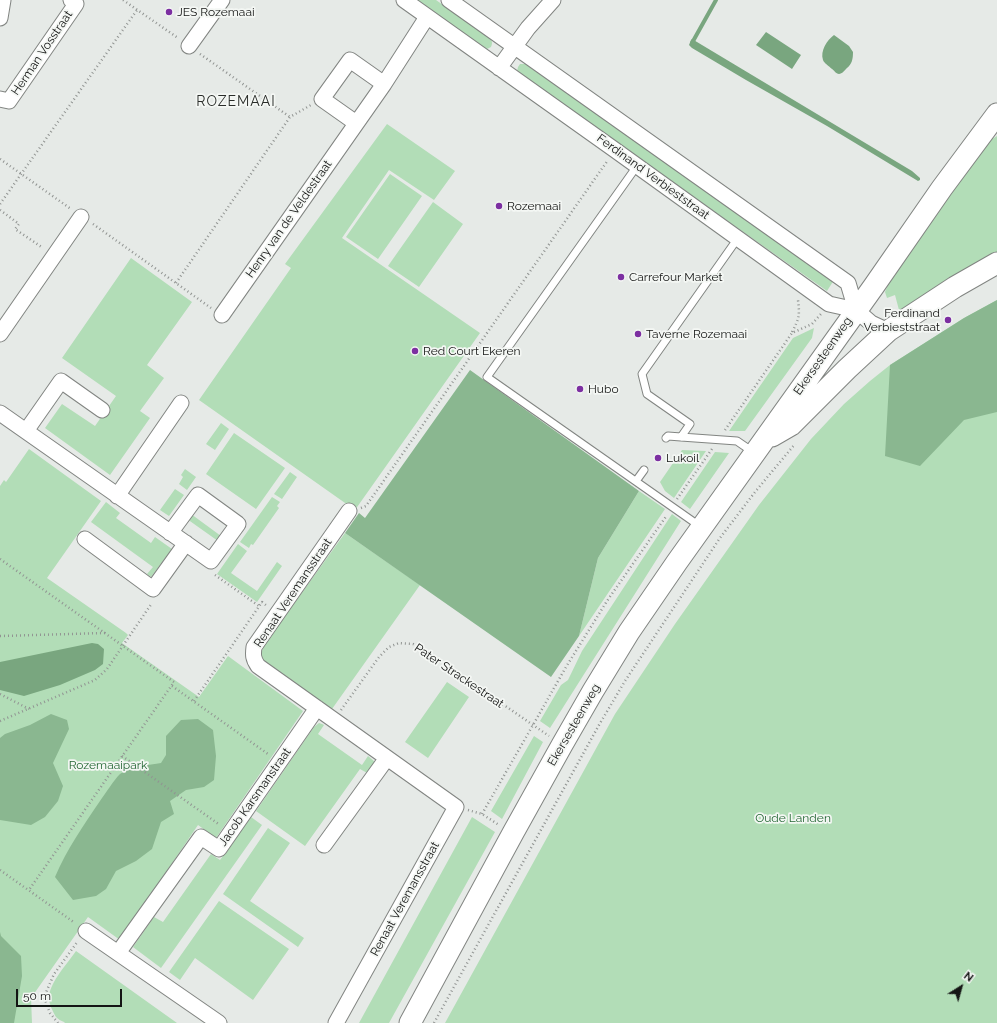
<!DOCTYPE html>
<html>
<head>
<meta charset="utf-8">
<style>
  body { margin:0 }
  #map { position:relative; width:997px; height:1023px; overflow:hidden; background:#e6eae7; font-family:Raleway,sans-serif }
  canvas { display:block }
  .north { position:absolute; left:941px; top:967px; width:40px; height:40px; -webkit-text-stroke:3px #f4f7f4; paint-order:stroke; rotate:37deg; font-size:11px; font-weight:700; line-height:16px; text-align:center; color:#141514 }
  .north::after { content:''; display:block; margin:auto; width:14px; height:18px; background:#141514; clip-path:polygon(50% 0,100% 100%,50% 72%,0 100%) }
  .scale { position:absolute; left:16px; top:989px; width:106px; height:18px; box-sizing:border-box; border:2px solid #141514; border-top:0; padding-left:5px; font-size:12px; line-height:14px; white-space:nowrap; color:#141514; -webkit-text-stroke:3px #f4f7f4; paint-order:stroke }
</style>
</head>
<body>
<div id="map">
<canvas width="997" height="1023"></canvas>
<div class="north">N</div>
<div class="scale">50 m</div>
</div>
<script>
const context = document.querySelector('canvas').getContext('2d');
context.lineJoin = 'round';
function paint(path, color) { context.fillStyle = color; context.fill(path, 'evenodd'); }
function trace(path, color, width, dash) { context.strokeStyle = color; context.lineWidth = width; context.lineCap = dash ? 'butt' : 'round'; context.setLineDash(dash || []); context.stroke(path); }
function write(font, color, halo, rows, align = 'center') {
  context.font = font + ' Raleway,sans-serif'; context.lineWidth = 3.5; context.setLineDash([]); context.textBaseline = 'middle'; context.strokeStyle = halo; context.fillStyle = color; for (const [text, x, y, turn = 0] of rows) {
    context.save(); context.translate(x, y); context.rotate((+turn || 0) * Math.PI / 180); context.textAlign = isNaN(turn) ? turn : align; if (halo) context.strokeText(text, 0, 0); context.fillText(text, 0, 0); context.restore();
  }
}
paint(new Path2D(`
  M414 0H436L488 37C492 40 493 42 491 47L487 49H483Z
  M520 64H525L834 280 827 291 519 74 517 71 518 67Z
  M387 124 455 171 434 200 389 170 342 238 480 333 355 510 199 400 291 268 285 264Z
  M997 136V257L897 320 891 312 899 310 895 295 887 298 885 292 889 282 981 150 989 141Z
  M390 174 422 196 378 259 346 237Z
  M433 202 463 224 419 287 388 266Z
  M131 258 192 302 147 365 164 378 140 411 150 418 110 475 45 428 62 404 95 426 116 396 62 358Z
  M997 300V1023H445L615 714 675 624 759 505 811 439 844 404 870 381 890 365 964 318Z
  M814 328 812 338 745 431H729L793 338Z
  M221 423 229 429 215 450 206 444Z
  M234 433 285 468 256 509 206 474Z
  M29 449 101 501 47 578 126 633 128 635 122 643 199 697 228 656 303 711 216 838 198 825 120 940 88 917 31 998 32 1023H0V486L4 480 6 482Z
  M682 450 706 451 674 498 665 491 660 482Z
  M715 452 729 453 690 509 681 502Z
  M185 469 196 477 187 490 179 484 183 477 181 475Z
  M290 472 297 477 282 499 274 494Z
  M175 489 184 495 169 516 160 510Z
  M639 491 665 509 579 636 598 558Z
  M272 497 280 502 277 506 279 508 253 545 251 544 249 548 240 542Z
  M106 502 120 513 116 518 151 543 155 537 172 549 151 577 147 574 153 567 91 522Z
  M191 514 221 536 218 541 187 519Z
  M672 514 681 521 550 728 540 721 561 685 568 680 582 651Z
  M345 533 420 585 332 709 263 660 261 653 265 644Z
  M238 544 247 551 231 573 257 591 277 562 282 566 257 602 217 574Z
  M447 682 469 697 428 758 405 742Z
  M319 723 322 724 324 725 318 734 362 765 368 756 375 762V764L369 774 360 769 305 846 256 811 314 727Z
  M534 736 543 742 502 819 491 811Z
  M251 817 262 825 161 968 133 947 154 917 163 922 211 854 220 860Z
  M472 817 495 832 389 1023H359Z
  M268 828 290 843 250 901 304 938 298 947 223 894Z
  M219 901 289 949 253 1000 195 958 180 980 169 972Z
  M76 951 177 1023H65L64 1022C61 1021 58 1019 56 1017 53 1012 48 1002 49 996 51 981 67 964 76 951Z`), '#b2ddb7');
paint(new Path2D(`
  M997 300V412L964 420 920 466 885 456 890 365 964 318Z
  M470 370 639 491 598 558 579 636 551 677 345 533 359 513 365 518Z
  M51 714 67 720 69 729 53 763 63 786 58 801 45 817 31 825 0 820V738L5 734 30 725Z
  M198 719 213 730 216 756 214 780 204 787 186 790 170 801 174 814 161 822 152 849 136 861 116 871 106 889 96 896 73 900 55 877C67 849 83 826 100 801 105 794 114 780 120 774 129 767 150 765 161 763L166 755V736L181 720Z
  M0 932 1 936 21 956 22 976 14 1023H0Z`), '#8ab790');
paint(new Path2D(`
  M766 32 801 55 792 69 756 45Z
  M834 35 849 46 853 52C853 59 852 64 847 68 845 70 842 74 839 74 836 74 834 70 832 69 829 66 824 63 823 60 820 51 827 40 834 35Z
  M692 39 912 171 920 178V180L918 181 827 126 746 80 692 48 689 45 691 40Z
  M92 643 98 644 104 649 103 664 95 670 60 685 24 696 0 690V662Z`), '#79a67f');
trace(new Path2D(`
  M692 44V43L716 0`), '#79a67f', 4);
const lane = new Path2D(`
  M637 166 487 377 701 527
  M681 437 690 424 647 394 642 374 738 238
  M666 438 668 436 681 437 737 441 753 452
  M636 481 644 470`);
const street = new Path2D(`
  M404 0 615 150 829 304 856 310
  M449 0 848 283 856 310
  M0 18 3 0
  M189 46 222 0
  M499 68 528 28 553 0
  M0 99 9 101 76 4 71 0
  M356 123 322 99 350 60 384 84
  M856 310 871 323 888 331
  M222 315 384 84 427 17
  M0 334 81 217
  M0 413C70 462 141 512 211 561L238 524 198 495 170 533
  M26 431 61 381 102 410
  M117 496 181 403
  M85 539 153 589 186 543
  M324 845 387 758
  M86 931 219 1023
  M118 953 201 837 219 849 317 708
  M336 1023 456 807 258 666C253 659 253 655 254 647L349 511`);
const secondary = new Path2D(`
  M772 436 791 425 847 369 888 331 955 287 997 263
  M410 1023 513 833 562 745 593 691 629 632 677 562 874 286 942 188 997 114`);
trace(lane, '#828582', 9);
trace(street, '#828582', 17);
trace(secondary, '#828582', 23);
trace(new Path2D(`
  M123 0 178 38
  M200 54 290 117
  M0 159 71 209
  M0 204 137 10
  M0 210 19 224 15 229 43 248
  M93 224 211 308
  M176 283 290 117 311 105
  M792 332C799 319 800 315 798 300
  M725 430 792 333 812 324 821 314
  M677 499 712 449
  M361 508 366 506 608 160
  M0 559 174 682 29 890
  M215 575 259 606
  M0 636 105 633
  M172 686 268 754
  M0 694 29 709
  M194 701 262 602 267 606
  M341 710 379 657 389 647 399 643 413 644 427 652 549 736
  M0 721 95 680 107 669 152 603
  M122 756 220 825
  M468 810 482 814 499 825
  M482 814 533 725 566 667 607 601 667 515
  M0 870 75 923
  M58 1023 50 1013 44 997 54 974 78 941
  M434 1023 599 725 625 681 720 538 755 492 795 444`), '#919492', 2.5, [1, 3]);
trace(lane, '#fff', 7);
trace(street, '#fff', 15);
trace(secondary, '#fff', 21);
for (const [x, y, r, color] of [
  [169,12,4,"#7c2fa1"],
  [499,206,4,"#7c2fa1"],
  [621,277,4,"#7c2fa1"],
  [948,320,4,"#7c2fa1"],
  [638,334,4,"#7c2fa1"],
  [415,351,4,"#7c2fa1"],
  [580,389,4,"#7c2fa1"],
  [658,458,4,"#7c2fa1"]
]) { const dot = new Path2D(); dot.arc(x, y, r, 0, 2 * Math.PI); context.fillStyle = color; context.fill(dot); trace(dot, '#f4f7f4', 1.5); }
write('12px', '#141514', '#f4f7f4', [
  ["JES Rozemaai",177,12],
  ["Rozemaai",507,206],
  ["Carrefour Market",629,277],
  ["Ferdinand",940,313,"right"],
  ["Verbieststraat",940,327,"right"],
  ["Taverne Rozemaai",646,334],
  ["Red Court Ekeren",423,351],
  ["Hubo",588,389],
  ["Lukoil",666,458]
], 'left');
write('12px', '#141514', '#f4f7f4', [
  ["Herman Vosstraat",42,53,-56],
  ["Ferdinand Verbieststraat",653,177,36],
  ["Henry van de Veldestraat",289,219,-55],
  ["Ekersesteenweg",823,356,-55],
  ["Renaat Veremansstraat",293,593,-56],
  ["Pater Strackestraat",459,676,34],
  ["Ekersesteenweg",574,725,-60],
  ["Jacob Karsmanstraat",255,797,-55],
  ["Renaat Veremansstraat",405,899,-61]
]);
write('12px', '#246734', '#f4f7f4', [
  ["Rozemaaipark",108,765],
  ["Oude Landen",793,818]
]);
context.letterSpacing = '1px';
write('14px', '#292c29', '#f4f7f4', [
  ["ROZEMAAI",236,102]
]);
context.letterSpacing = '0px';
</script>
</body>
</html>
